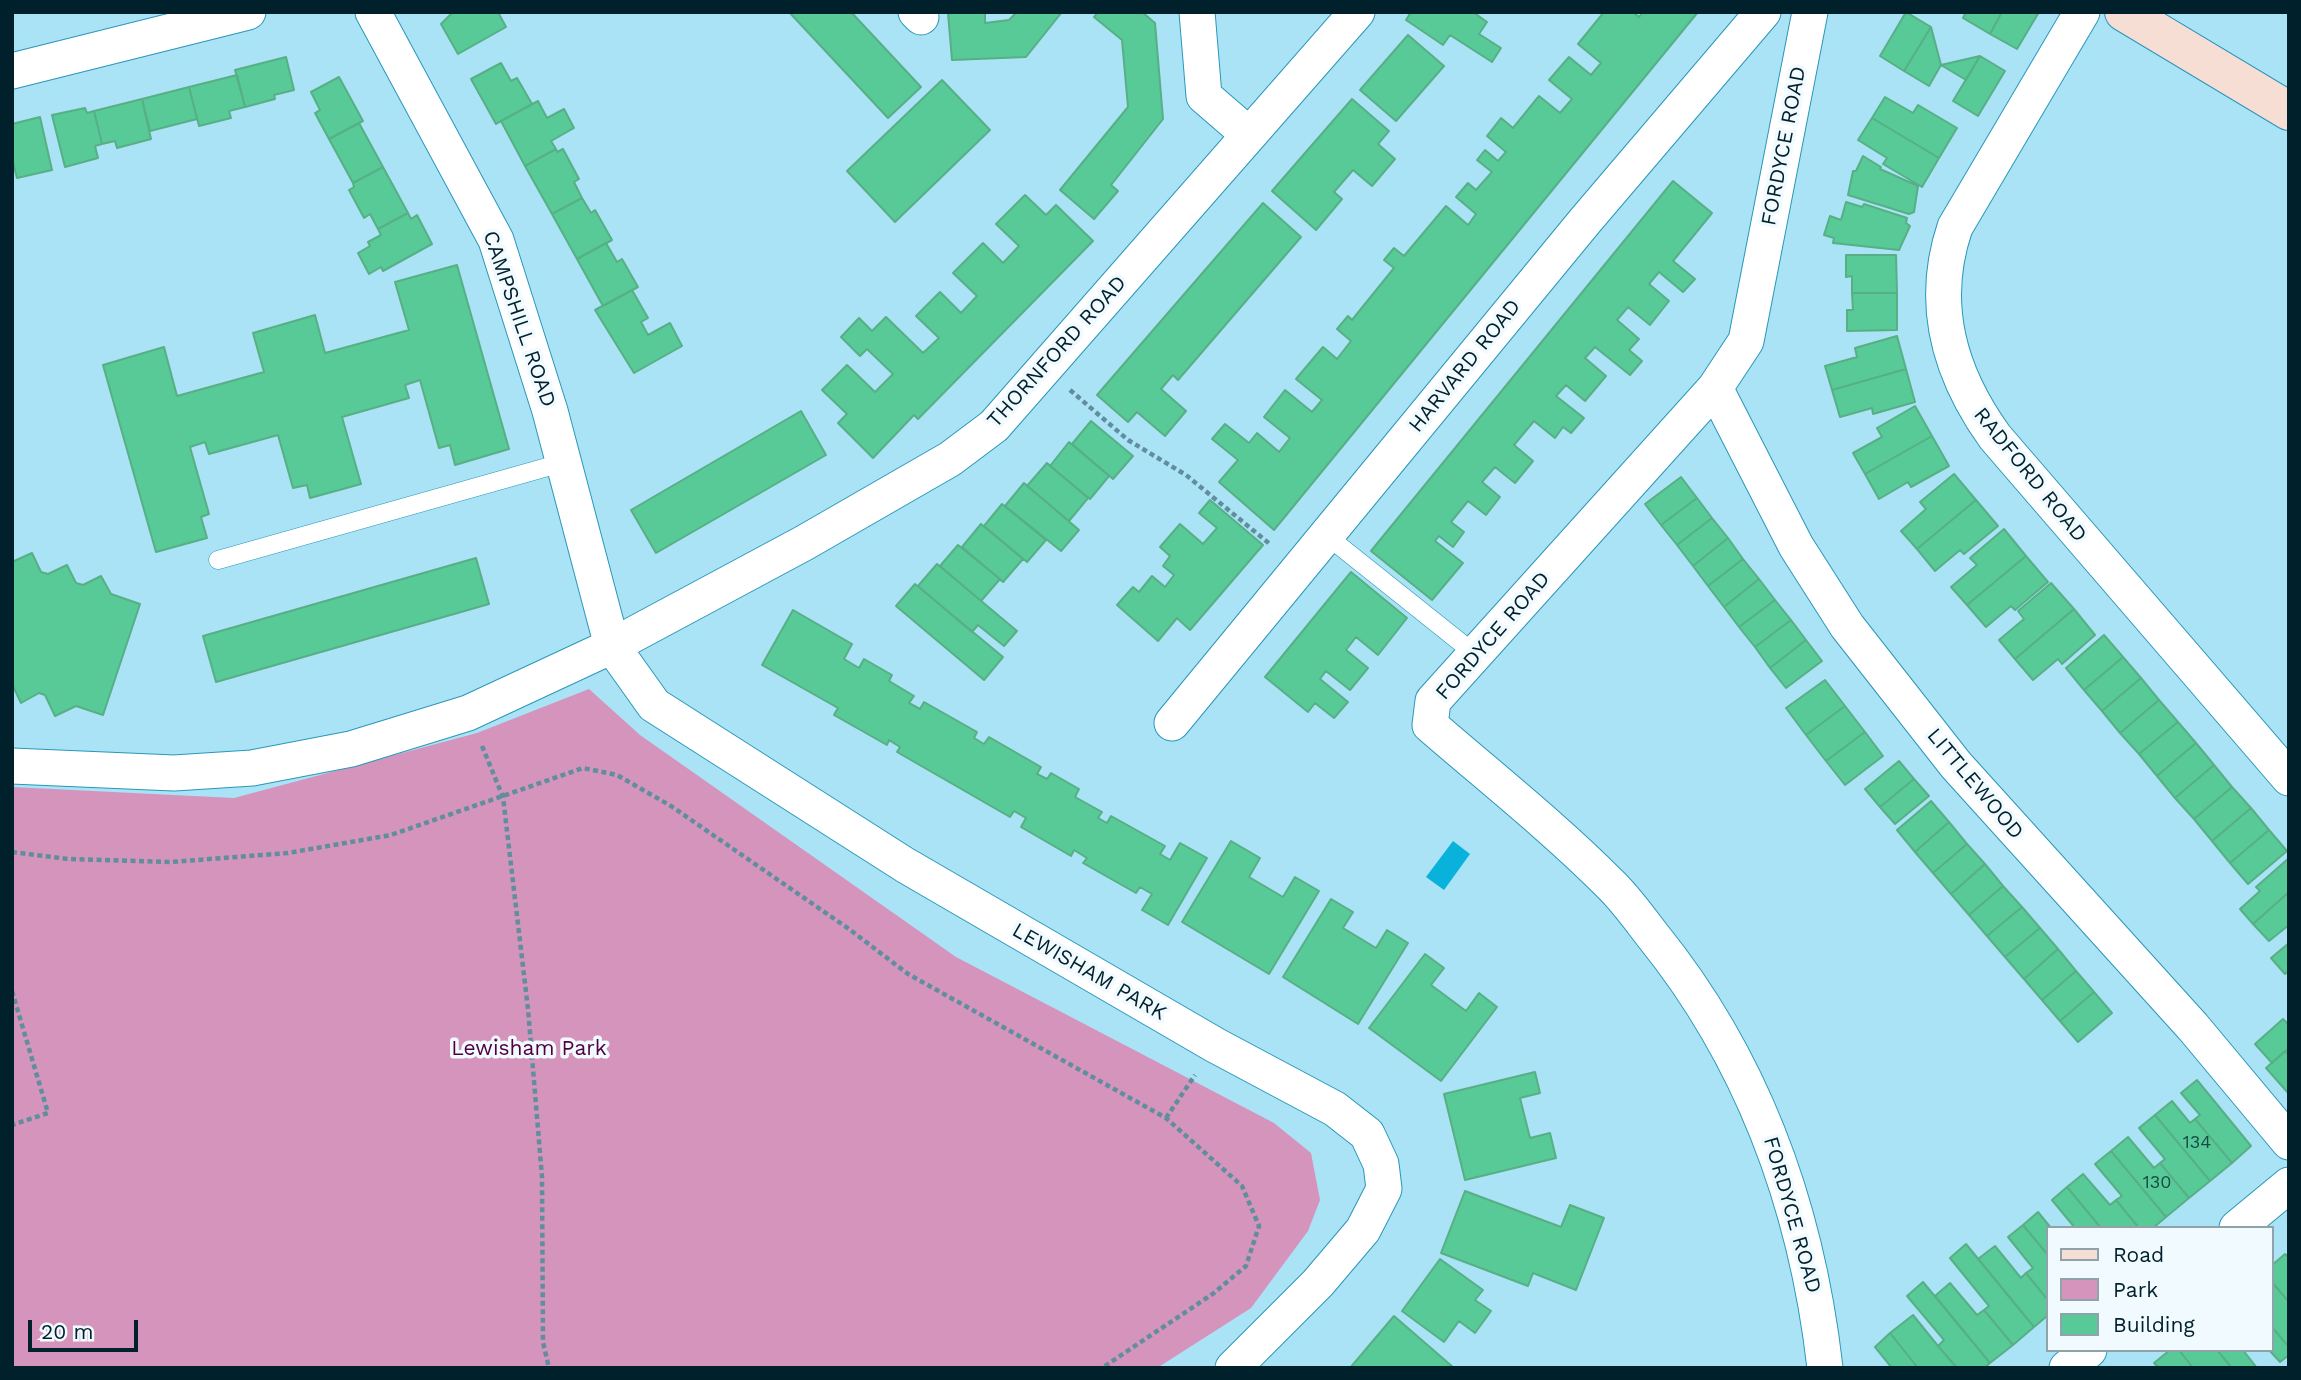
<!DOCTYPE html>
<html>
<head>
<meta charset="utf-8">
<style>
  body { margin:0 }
  #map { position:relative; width:2301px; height:1380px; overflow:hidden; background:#aae2f6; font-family:"Work Sans",sans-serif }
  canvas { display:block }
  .frame { position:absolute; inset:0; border:14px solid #00212b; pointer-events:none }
  .legend { position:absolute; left:2046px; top:1226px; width:228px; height:126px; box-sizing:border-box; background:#f1fafe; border:2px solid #91a3aa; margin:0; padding:9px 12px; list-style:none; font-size:21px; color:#00212b }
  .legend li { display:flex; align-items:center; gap:14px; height:35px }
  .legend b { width:35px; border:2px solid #91a3aa }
  .scale { position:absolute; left:28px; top:1320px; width:110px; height:32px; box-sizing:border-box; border:4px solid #00212b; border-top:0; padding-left:9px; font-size:21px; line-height:24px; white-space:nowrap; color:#00212b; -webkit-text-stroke:5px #f1fafe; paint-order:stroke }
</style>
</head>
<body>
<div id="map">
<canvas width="2301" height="1380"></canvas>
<div class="frame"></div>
<ul class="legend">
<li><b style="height:9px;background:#f7ded5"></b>Road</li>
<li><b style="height:19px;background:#d494bc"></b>Park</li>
<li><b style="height:19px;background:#58ca97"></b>Building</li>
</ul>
<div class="scale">20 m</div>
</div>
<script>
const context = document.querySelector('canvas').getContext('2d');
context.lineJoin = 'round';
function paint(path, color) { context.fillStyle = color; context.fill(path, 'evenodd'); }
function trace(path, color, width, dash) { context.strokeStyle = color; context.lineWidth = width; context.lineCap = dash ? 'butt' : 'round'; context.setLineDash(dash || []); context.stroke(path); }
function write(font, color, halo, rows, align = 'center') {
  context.font = font + ' "Work Sans",sans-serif'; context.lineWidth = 7; context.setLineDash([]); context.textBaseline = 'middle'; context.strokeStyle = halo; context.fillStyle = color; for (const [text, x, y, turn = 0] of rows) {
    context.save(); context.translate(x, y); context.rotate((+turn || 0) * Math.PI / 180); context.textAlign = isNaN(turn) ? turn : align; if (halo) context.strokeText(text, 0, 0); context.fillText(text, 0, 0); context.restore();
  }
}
paint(new Path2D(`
  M589 689 640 735 956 957 1274 1123 1311 1153 1320 1200 1308 1231 1251 1308 1157 1368H12V787L234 798 477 733Z`), '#d494bc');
paint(new Path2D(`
  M1453 841 1470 854 1444 890 1426 877Z`), '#09b2da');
const building = new Path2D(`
  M453 12H498L506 27 458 54 441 24Z
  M789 12H851L921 87 888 118Z
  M985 12V23L1009 20 1017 12H1062L1026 57 952 60 948 13Z
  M1098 12H1142L1155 23 1163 119 1111 185 1118 191 1094 219 1060 190 1128 107 1122 40 1094 17Z
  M1411 12H1473L1487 22 1479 34 1501 48 1492 62 1450 35 1443 45 1406 20Z
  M1604 12H1633L1639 17 1643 12H1698L1274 530 1219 482 1238 460 1212 439 1225 424 1249 443 1257 433 1279 452 1290 438 1264 417 1285 390 1312 412 1322 400 1296 379 1323 347 1337 359 1351 341 1337 329 1348 316 1352 320 1394 268 1384 260 1394 248 1404 256 1446 206 1468 225 1476 214 1456 197 1468 183 1476 190 1492 172 1477 160 1485 150 1498 161 1506 152 1487 136 1501 118 1513 128 1539 96 1560 113 1572 99 1549 80 1569 57 1591 75 1601 63 1578 44Z
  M1906 12 1931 27 1904 71 1880 56Z
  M1966 12H2002L1990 34 1963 18Z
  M2002 12H2039L2017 49 1990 34Z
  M1931 27 1941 65 1929 86 1904 71Z
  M1408 35 1444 66 1396 121 1360 90Z
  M1980 56 1966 80 1941 65Z
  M1980 56 2005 71 1978 116 1953 101Z
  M286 57 294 90 274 95 275 99 245 107 235 70Z
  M501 63 511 81 517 78 532 104 496 124 471 79Z
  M237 75 245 107 229 111 231 118 199 126 189 87Z
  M339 77 363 121 329 139 315 113 320 110 311 92Z
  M942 80 990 130 895 222 847 171Z
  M189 87 197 119 150 131 142 99Z
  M1885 97 1913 113 1918 105 1957 128 1939 158 1872 118Z
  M142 99 151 139 117 148 115 141 102 144 94 111Z
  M1352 99 1389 131 1378 144 1395 159 1372 186 1353 170 1334 192 1342 199 1316 230 1272 191Z
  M538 101 547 118 564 109 574 128 551 141 556 149 525 166 501 121Z
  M85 108 87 113 94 111 102 144 95 146 98 158 65 167 52 115Z
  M40 117 52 170 17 178 12 159V124Z
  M1872 118 1939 158 1922 187 1883 164 1887 158 1858 140Z
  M359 123 383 167 353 183 329 139Z
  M556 149 557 152 563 149 579 179 574 182 582 198 552 214 525 166Z
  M1863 156 1881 167 1880 169 1918 186 1914 212 1909 214 1848 195 1853 171H1856Z
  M383 167 408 213 378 229 370 214 364 218 349 190 354 187 353 183Z
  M1673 181 1712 213 1673 261 1695 279 1683 292 1659 272 1649 284 1669 301 1650 325 1628 307 1617 320 1639 339 1629 350 1642 361 1630 375 1595 347 1585 358 1606 376 1585 401 1566 385 1556 396 1584 418 1571 433 1563 427 1555 438 1534 421 1514 445 1533 461 1515 483 1495 467 1482 482 1500 497 1486 515 1468 501 1451 522 1464 532 1453 547 1439 536 1435 541 1463 563 1432 600 1371 551Z
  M1025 195 1046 215 1056 205 1093 241 918 419 914 415 873 458 838 423 847 414 822 390 847 365 875 392 893 374 867 349 860 356 841 337 859 318 872 331 886 317 923 353 939 338 916 316 940 292 961 313 977 296 953 273 983 243 1003 263 1019 246 996 224Z
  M582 198 591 213 595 210 612 240 577 259 552 214Z
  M1846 202 1862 207 1864 204 1907 218 1906 223 1910 226 1899 250 1833 243 1834 238 1824 235 1830 216 1841 220Z
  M1263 203 1301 237 1178 380 1173 375 1161 389 1186 411 1165 436 1137 412 1128 422 1097 395Z
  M408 213 411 219 417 215 432 244 383 271 381 267 369 274 358 253 370 246 368 242 381 235 378 229Z
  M606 243 617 262 622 259 638 287 603 306 577 259Z
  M1846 255H1896L1897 293H1852V276L1846 277Z
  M457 265 509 449 455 465 450 445 439 448 420 380 405 385 409 398 342 417 361 484 310 498 307 485 293 488 278 435 209 454 205 442 190 447 209 514 201 517 207 538 156 552 103 365 164 347 177 396 264 372 253 333 315 315 325 353 409 330 395 282Z
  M632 290 648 318 641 322 648 335 670 323 682 346 634 373 595 310Z
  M1852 293H1897V330L1847 331V310H1853Z
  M1897 336 1906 369 1832 390 1825 366 1857 357 1855 348Z
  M1906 369 1915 402 1873 414 1872 408 1840 417 1832 390Z
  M1915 406 1932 436 1865 474 1853 453 1882 437 1877 428Z
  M801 411 826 455 656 553 631 510Z
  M1091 421 1133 456 1113 479 1072 444Z
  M1932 436 1949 466 1911 487 1908 482 1879 499 1865 474Z
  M1069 442 1109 476 1090 499 1050 466Z
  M1047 463 1088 498 1069 521 1027 486Z
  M1954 474 1976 500 1917 549 1901 531 1926 509 1920 502Z
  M1681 477 1697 498 1661 525 1645 504Z
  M1024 483 1079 530 1061 551 1005 506Z
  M1697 498 1712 518 1677 545 1661 525Z
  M1210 500 1263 545 1190 630 1177 618 1158 641 1117 605 1133 587 1139 592 1152 576 1165 587 1174 575 1163 566 1170 556 1160 547 1180 524 1203 544 1217 528 1199 513Z
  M1976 500 1998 526 1964 554 1960 550 1935 571 1917 549Z
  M1002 504 1046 540 1027 562 984 526Z
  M1712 518 1728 538 1693 566 1677 545Z
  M981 524 1023 559 1003 582 962 547Z
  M2004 529 2026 556 1967 605 1951 587 1977 565 1970 558Z
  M1728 538 1743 559 1708 586 1693 566Z
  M958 545 1000 579 981 601 940 566Z
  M32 553 41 572 48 574 67 565 76 583 83 585 101 576 111 594 140 604 103 715 76 706 55 716 45 695 39 693 21 703 12 684V562Z
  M2026 556 2048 582 2015 610 2011 606 1986 627 1967 605Z
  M476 558 489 604 216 682 203 636Z
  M1743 559 1759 579 1724 607 1708 586Z
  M937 564 1017 631 1004 646 978 625 972 632 918 586Z
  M1351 572 1407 618 1378 655 1356 637 1346 650 1368 668 1350 690 1326 671 1320 679 1348 702 1334 718 1315 703 1308 712 1265 677Z
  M1759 579 1775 600 1739 627 1724 607Z
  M2051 583 2074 609 2015 659 1999 640 2024 619 2018 611Z
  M915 584 1003 657 984 680 896 606Z
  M1775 600 1791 620 1755 647 1739 627Z
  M2074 609 2095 635 2062 664 2058 659 2033 680 2015 659Z
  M793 610 852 644 844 659 859 668 864 659 892 675 889 681 914 696 909 703 920 709 924 702 977 732 974 738 984 744 989 737 1041 767 1037 774 1047 779 1051 773 1079 789 1075 797 1102 812 1098 818 1107 823 1111 816 1165 846 1160 854 1170 860 1180 843 1207 858 1168 925 1142 910 1152 894 1140 887 1136 893 1083 863 1087 858 1074 850 1071 856 1021 827 1026 818 1014 811 1010 817 897 752 900 747 889 740 887 745 834 715 838 708 762 665Z
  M1791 620 1806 640 1770 668 1755 647Z
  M2104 635 2123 657 2084 690 2066 668Z
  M1806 640 1822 661 1786 688 1770 668Z
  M2123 657 2141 678 2102 711 2084 690Z
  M2141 678 2159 700 2120 733 2102 711Z
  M1825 680 1845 706 1806 735 1786 708Z
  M2159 700 2178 722 2139 754 2120 733Z
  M1845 706 1865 732 1826 761 1806 735Z
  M2178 722 2196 743 2157 776 2139 754Z
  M1865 732 1883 756 1845 785 1826 761Z
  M2196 743 2214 765 2175 798 2157 776Z
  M1899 761 1914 779 1880 807 1865 789Z
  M2214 765 2232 787 2194 819 2175 798Z
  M1914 779 1929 796 1895 824 1880 807Z
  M2232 787 2251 808 2212 841 2194 819Z
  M1931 801 1949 822 1915 852 1897 830Z
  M2251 808 2269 830 2230 863 2212 841Z
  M1949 822 1967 844 1933 873 1915 852Z
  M2269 830 2287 851 2248 884 2230 863Z
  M1231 841 1260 858 1249 877 1283 897 1295 877 1319 891 1269 974 1182 922Z
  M1967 844 1985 864 1951 894 1933 873Z
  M2289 858V892L2253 924 2240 909 2260 891 2256 887Z
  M1985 864 2003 886 1969 915 1951 894Z
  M2003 886 2022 907 1987 936 1969 915Z
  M2289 892V925L2269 941 2253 924Z
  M1331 899 1353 912 1343 928 1376 948 1387 930 1408 943 1358 1024 1283 977Z
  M2022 907 2040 928 2005 957 1987 936Z
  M2040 928 2058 949 2024 979 2005 957Z
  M2289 943V971L2285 974 2271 958Z
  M2058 949 2076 971 2042 1000 2024 979Z
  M1425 954 1444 968 1431 985 1466 1011 1479 993 1497 1007 1441 1081 1369 1028Z
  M2076 971 2094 992 2060 1021 2042 1000Z
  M2094 992 2112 1013 2078 1042 2060 1021Z
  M2283 1019 2289 1025V1048L2272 1063 2255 1044Z
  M2285 1051 2289 1055V1094L2266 1068Z
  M1535 1072 1540 1093 1520 1098 1530 1138 1550 1133 1556 1158 1465 1180 1444 1094Z
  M2197 1080 2251 1146 2232 1163 2195 1119 2200 1115 2181 1093Z
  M2172 1101 2190 1123 2195 1119 2232 1163 2210 1181 2155 1115Z
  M2155 1115 2210 1181 2189 1198 2160 1163 2165 1159 2139 1128Z
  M2128 1137 2154 1168 2160 1163 2189 1198 2166 1217 2111 1151Z
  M2111 1151 2166 1217 2153 1228H2139L2116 1200 2122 1196 2095 1164Z
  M2083 1174 2110 1205 2116 1200 2139 1228H2101L2067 1187Z
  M2067 1187 2101 1228H2075L2052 1200Z
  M1465 1191 1561 1227 1570 1205 1604 1218 1576 1290 1533 1273 1528 1286 1441 1253Z
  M2038 1212 2051 1228H2047V1254L2023 1225Z
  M2023 1225 2047 1254V1299L2026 1273 2033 1268 2008 1237Z
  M1966 1244 2034 1327 2013 1345 1984 1310 1989 1306 1950 1258Z
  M1995 1246 2021 1278 2026 1273 2047 1299V1316L2034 1327 1978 1259Z
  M2285 1254 2289 1258V1302L2271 1281V1266Z
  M1440 1259 1483 1290 1475 1300 1491 1311 1475 1333 1459 1321 1444 1342 1402 1311Z
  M2271 1281 2289 1302V1347L2271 1326Z
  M1923 1282 1990 1363 1984 1368H1957L1938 1346 1944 1340 1907 1296Z
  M1950 1283 1977 1315 1984 1310 2013 1345 1990 1363 1935 1296Z
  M1913 1315 1938 1346 1957 1368H1918L1890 1333Z
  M1394 1316 1454 1368H1350Z
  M2271 1326 2289 1347V1355L2280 1362 2269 1350Z
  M1890 1333 1918 1368H1892L1875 1347Z
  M2170 1350H2179L2193 1368H2159L2154 1363Z
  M2179 1350H2217L2232 1368H2193Z
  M2217 1350H2243L2257 1368H2232Z`);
paint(building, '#58ca97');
trace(building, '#57af85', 2);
const lane = new Path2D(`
  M1326 535 1475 654
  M218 560 565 462`);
const street = new Path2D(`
  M373 12 496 240 550 411 612 646 804 543 950 459 994 426 1357 12
  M916 12 921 17
  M1197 12 1204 96 1248 134
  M1810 12 1746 341 1715 388 1433 701 1430 725C1490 777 1553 827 1609 883 1625 898 1639 918 1653 936 1754 1061 1807 1210 1825 1368
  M2082 12 1955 227C1929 304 1949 373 1995 437L2289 778
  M12 71 248 12
  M1715 388 1796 546 1847 626 1956 765 2193 1027 2289 1142
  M1172 723 1585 221 1763 12
  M12 766 174 773 252 768 351 749 468 713 612 646 654 705 905 865 1215 1045 1335 1109 1367 1134 1381 1164 1384 1189 1363 1230 1318 1283 1233 1368
  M2237 1228 2289 1185
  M2067 1368 2089 1350`);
const secondary = new Path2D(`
  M2124 12 2289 111`);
trace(lane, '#2998b8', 19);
trace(street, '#2998b8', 37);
trace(secondary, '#2998b8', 40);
trace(new Path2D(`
  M1070 390 1128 440 1186 475 1271 545
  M482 746 503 797 528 1009 542 1177 543 1342 549 1368
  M12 852 68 859 171 862 288 853 391 835 583 768 617 775 671 806 849 929 908 974 1166 1118 1242 1186 1259 1226 1246 1266 1214 1293 1102 1368
  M12 991 48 1113 12 1125
  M1166 1118 1195 1075`), '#608e9d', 4.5, [5, 3.5]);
trace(lane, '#fff', 18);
trace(street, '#fff', 35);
trace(secondary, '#f7ded5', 38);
write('18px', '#164b46', null, [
  ["134",2197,1143],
  ["130",2157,1183]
]);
write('21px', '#00212b', '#f1fafe', [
  ["FORDYCE ROAD",1784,146,-79],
  ["CAMPSHILL ROAD",519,319,71],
  ["THORNFORD ROAD",1057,352,-48],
  ["HARVARD ROAD",1465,366,-51],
  ["RADFORD ROAD",2030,475,51],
  ["FORDYCE ROAD",1493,636,-49],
  ["LITTLEWOOD",1975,784,50],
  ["LEWISHAM PARK",1089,972,30],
  ["FORDYCE ROAD",1792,1215,74]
]);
write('21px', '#51003e', '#f1fafe', [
  ["Lewisham Park",529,1049]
]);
</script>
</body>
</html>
